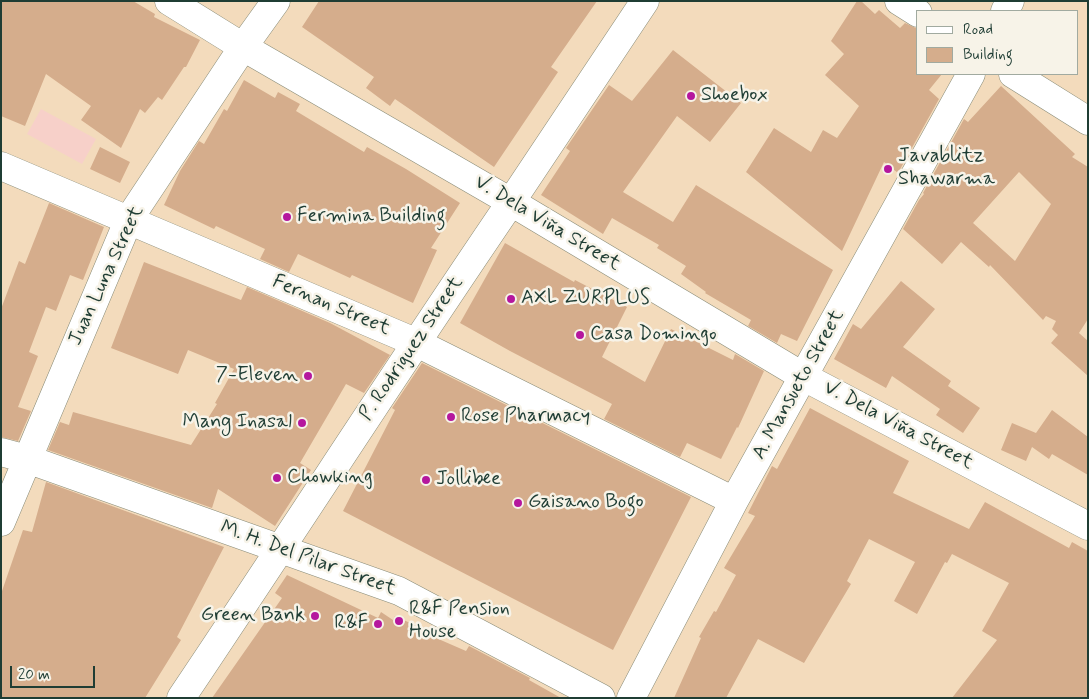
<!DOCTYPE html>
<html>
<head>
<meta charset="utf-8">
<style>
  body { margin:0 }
  #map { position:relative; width:1089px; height:699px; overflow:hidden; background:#f3dbbc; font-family:Mynerve,sans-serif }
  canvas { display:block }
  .frame { position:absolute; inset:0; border:2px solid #1f3d34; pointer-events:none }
  .legend { position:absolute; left:916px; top:10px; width:162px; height:65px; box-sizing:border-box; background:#f7f3e8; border:1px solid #a1aaa0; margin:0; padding:6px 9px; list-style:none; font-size:15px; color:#1f3d34 }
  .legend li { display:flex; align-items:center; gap:10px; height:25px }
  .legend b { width:25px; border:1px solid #a1aaa0 }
  .scale { position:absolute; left:10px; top:666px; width:85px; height:22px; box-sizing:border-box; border:2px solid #1f3d34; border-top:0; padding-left:6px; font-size:15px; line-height:18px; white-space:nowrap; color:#1f3d34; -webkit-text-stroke:4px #f7f3e8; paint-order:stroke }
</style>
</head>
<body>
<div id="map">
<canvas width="1089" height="699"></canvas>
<div class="frame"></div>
<ul class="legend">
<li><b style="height:6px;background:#fff"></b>Road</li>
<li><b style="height:14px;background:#d5ad8c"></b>Building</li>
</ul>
<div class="scale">20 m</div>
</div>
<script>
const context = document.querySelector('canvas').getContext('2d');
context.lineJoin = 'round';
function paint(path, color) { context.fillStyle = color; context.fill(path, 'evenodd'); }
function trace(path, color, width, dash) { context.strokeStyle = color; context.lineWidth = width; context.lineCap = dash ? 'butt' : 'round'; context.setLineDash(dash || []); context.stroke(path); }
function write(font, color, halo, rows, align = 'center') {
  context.font = font + ' Mynerve,sans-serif'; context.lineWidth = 5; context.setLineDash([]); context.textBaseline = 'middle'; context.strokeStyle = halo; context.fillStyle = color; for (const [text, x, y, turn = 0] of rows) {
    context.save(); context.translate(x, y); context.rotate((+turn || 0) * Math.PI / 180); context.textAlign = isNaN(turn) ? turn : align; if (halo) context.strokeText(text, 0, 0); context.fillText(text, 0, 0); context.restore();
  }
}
paint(new Path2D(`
  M41 109 96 139 82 164 27 134Z`), '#f7d0c9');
paint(new Path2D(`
  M1 1H133L155 14 154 17 200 40 186 67H184L162 100 158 97 145 113 140 109 121 148 81 120 91 106 46 74 25 126 1 116Z
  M319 1H597L551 67 558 72 494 167 395 99 390 106 366 88 374 77 302 27Z
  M857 1H861L875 14 879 10 900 28 905 23 918 29V74H942L929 90 939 99 898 173 884 162 842 251 746 172 774 128 811 152 823 130 837 138 859 106 825 75 844 54 831 41Z
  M673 50 741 103 710 142 677 116 623 192 673 222 696 185 833 270 797 341 781 334 777 343 748 326 751 320 705 293 706 292 681 274 686 266 657 248 659 245 612 218 603 234 541 195 570 151 566 148 609 85 632 101Z
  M244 80 275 98 278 92 300 104 296 111 364 152 367 147 406 169 460 203 431 248 437 250 413 303 352 275 350 278 298 254 289 272 260 259 265 249 216 226 214 229 164 205 180 171 199 141 204 144 224 109 227 111Z
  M1001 86 1075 154 1072 157 1088 167V319L1079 333 1088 341V376L1051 343 1058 335 1052 329 1056 321 1046 316 1043 320 990 265 989 267 961 242 942 264 903 229 919 200 924 194 923 193 964 119 968 122ZM1019 172 1051 204 1015 261 973 223Z
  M100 147 130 162 120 183 90 169Z
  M49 203 104 227 83 280 70 275 56 311 46 307 29 352 38 356 18 407 31 411 18 441 1 437V309L19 261 25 264Z
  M505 243 574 282 575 280 627 307 602 357 645 382 671 329 733 360 735 354 764 371 738 428 737 427 721 459 687 443 680 457 604 419 612 404 510 351 460 323Z
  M144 262 241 300 247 287 330 323 390 355 364 393 346 384 300 463 311 470 275 526 218 489 212 508 48 450 60 422 69 425 73 412 191 445 217 404 215 403 234 369 188 350 178 374 111 348Z
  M901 281 935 309 903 347 951 381 948 386 980 408 963 433 936 415 940 409 892 376 886 388 834 359 853 324 861 329Z
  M422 363 691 497 613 650 343 511 395 410 392 408Z
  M810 408 909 461 893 493 969 529 985 502 1069 548 1072 542 1088 551V698H952L997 640 982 631 1009 583 952 554 947 563 945 562 917 614 894 601 915 562 869 539 847 581 851 584 804 663 758 639 726 698H674L701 638 699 637 714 611 716 612 736 575 724 568 755 516 748 513 772 466 777 469Z
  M1052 410 1088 437V475L1052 454 1049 459 1032 447 1026 461 1001 450 1012 423 1036 433Z
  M46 482 224 547 177 637 181 640 145 698H1V594L23 530 32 532Z
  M287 575 378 618 381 612 393 620 395 616 421 628 420 631 466 651 469 646 530 678 529 680 561 698H212L282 598 275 593Z`), '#d5ad8c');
const minor = new Path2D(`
  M169 1 243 47 511 202 645 1
  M899 1 918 13
  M1005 11 1010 1
  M1013 74 1088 121
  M1 166 415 342 734 501
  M1 452 27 459 399 591 601 698
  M1 522 129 219 243 47 276 1
  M631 698 734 501 971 74`);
const major = new Path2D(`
  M181 698C292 533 399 366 511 202L804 377 1088 526`);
trace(minor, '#898c78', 29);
trace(major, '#898c78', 29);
trace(minor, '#fff', 28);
trace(major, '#fff', 28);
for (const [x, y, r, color] of [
  [691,96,5,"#b5179e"],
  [888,169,5,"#b5179e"],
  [287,217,5,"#b5179e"],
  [511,299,5,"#b5179e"],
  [580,335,5,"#b5179e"],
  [308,376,5,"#b5179e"],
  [451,417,5,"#b5179e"],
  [302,423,5,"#b5179e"],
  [277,478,5,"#b5179e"],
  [426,480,5,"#b5179e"],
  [518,503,5,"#b5179e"],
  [315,616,5,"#b5179e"],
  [399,621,5,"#b5179e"],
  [378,624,5,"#b5179e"]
]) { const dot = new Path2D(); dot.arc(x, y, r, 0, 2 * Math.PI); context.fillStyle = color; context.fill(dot); trace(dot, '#f7f3e8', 2); }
write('20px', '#1f3d34', '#f7f3e8', [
  ["Shoebox",701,96],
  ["Javablitz",898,157],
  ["Shawarma",898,180],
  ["Fermina Building",297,217],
  ["AXL ZURPLUS",521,299],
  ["Casa Domingo",590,335],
  ["7-Eleven",298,376,"right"],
  ["Rose Pharmacy",461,417],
  ["Mang Inasal",292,423,"right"],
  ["Chowking",287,478],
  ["Jollibee",436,480],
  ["Gaisano Bogo",528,503],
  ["R&F Pension",409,610],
  ["House",409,633],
  ["Green Bank",305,616,"right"],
  ["R&F",368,624,"right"]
], 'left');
write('20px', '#1f3d34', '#f7f3e8', [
  ["V. Dela Viña Street",547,224,31],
  ["Juan Luna Street",107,276,-65],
  ["Fernan Street",331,306,23],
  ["P. Rodriguez Street",412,349,-56],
  ["A. Mansueto Street",799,385,-61],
  ["V. Dela Viña Street",898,426,28],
  ["M. H. Del Pilar Street",308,559,20]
]);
</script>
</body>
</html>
